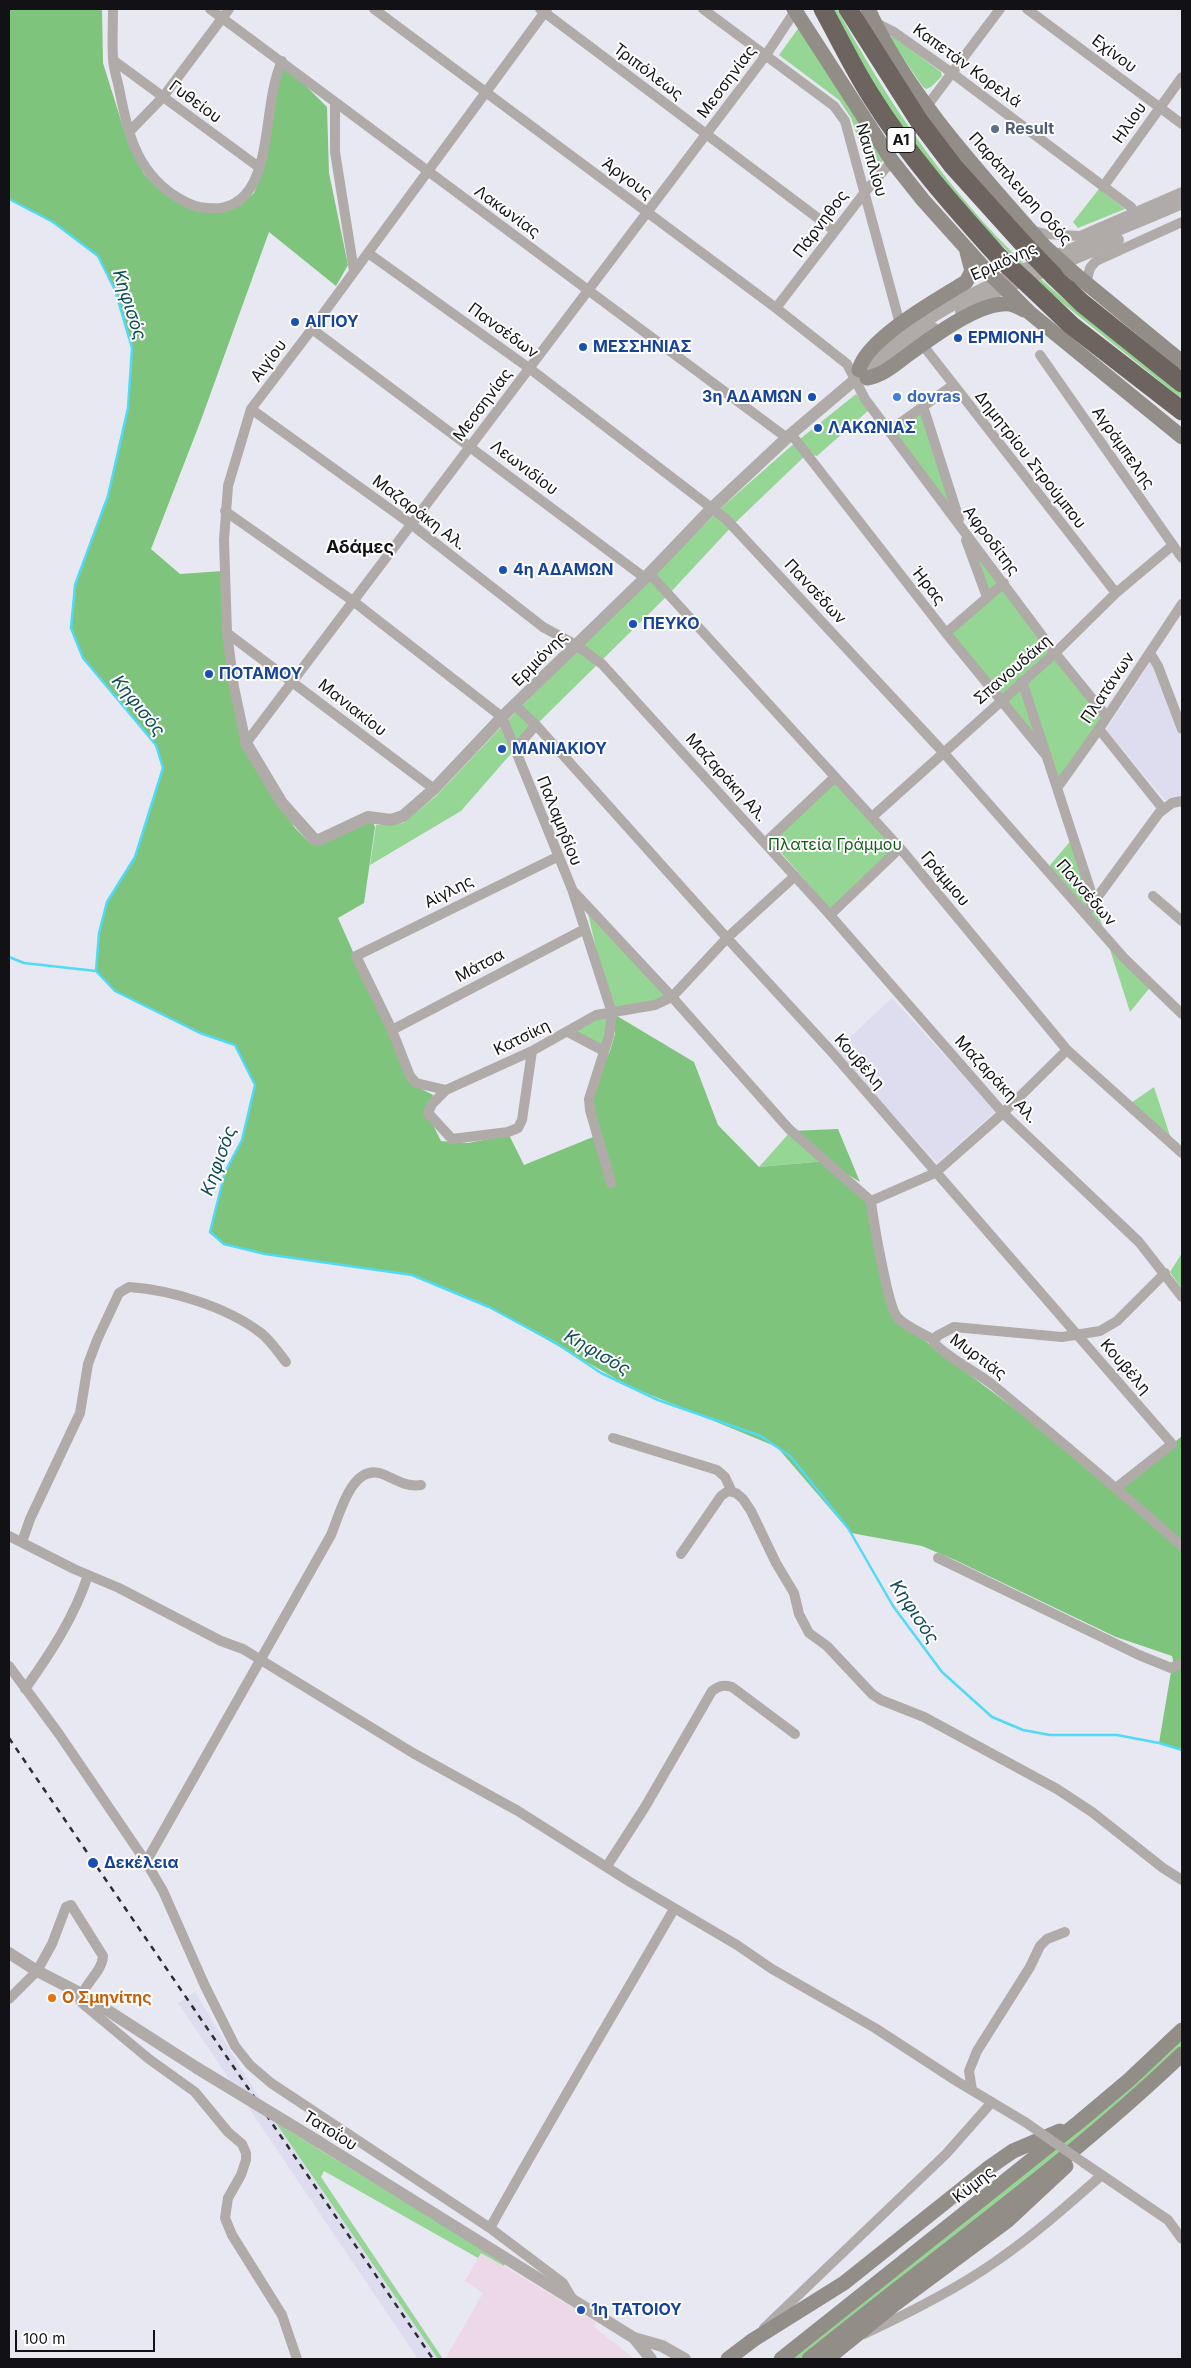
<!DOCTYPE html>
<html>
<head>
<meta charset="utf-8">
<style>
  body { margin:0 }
  #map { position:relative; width:1191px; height:2368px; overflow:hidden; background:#e8e8f3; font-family:Inter,sans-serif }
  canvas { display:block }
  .frame { position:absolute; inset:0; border:10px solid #121115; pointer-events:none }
  .scale { position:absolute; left:15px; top:2330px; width:140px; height:22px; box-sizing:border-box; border:2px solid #121115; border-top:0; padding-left:6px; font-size:15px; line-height:18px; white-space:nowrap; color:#121115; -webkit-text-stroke:4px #fff; paint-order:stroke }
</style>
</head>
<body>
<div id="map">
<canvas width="1191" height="2368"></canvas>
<div class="frame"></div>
<div class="scale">100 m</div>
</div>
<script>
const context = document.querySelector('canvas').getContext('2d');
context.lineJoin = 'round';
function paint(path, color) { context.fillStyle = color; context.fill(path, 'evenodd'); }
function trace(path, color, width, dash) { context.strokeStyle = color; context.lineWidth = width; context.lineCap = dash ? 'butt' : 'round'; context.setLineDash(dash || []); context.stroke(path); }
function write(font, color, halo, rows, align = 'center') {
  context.font = font + ' Inter,sans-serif'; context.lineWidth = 4; context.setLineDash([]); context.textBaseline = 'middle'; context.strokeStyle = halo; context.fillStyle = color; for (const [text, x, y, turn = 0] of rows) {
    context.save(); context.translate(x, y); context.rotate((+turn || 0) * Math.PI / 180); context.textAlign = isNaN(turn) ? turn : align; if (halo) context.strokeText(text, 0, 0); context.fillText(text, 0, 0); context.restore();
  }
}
paint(new Path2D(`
  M481 2252 596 2322 594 2327 635 2359H445L483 2293 465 2281Z`), '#edd8e7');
paint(new Path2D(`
  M1151 661 1182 739V799L1165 800 1106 730Z
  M892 998 996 1111 937 1163 835 1051Z
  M195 1992 255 2091 438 2359H418L178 2003Z`), '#deddef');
paint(new Path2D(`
  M832 9H837C885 96 938 177 1008 248 1061 301 1123 347 1182 393V399L1046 290 969 212 905 132 878 92Z
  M800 26 886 157 871 175 851 118 839 100 779 55Z
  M892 36 941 72 942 76 931 87 926 89 923 87 890 39Z
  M1099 189 1125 209 1078 228 1073 222Z
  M856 394 869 410 817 456 807 454 735 523 668 595 536 725 461 811 370 865 376 825 403 823 436 796 506 722 721 508 790 447Z
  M923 406 959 524 889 431Z
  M962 530 1107 717 1061 780 946 633 987 597Z
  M835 777 900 848 830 909 771 841Z
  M1073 838 1106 937 1152 985 1130 1012 1106 937 1046 870Z
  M586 905 672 997 612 1013 601 1049 570 1031 611 1013Z
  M1154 1087 1173 1145 1128 1105Z
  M791 1131 826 1161 759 1167Z
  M1182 1253V1289L1170 1272Z
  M1182 2038V2047C1062 2159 928 2256 800 2359H789Z
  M276 2123 505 2263 504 2266 481 2253 478 2258 324 2171 321 2177 443 2359H438Z`), '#95d694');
paint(new Path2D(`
  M9 9H102L103 63 128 143 144 174 165 194 184 204 239 206 254 193 263 169 277 86 285 65 327 107 329 173 348 265 336 286 269 232 201 420 151 549 180 574 223 571 243 747 295 828 311 844 372 819 375 827 364 903 338 918 412 1084 433 1095 427 1113 441 1141 468 1143 509 1135 524 1165 598 1135 591 1109 593 1087 610 1051 615 1034 612 1013 694 1062 718 1125 759 1167 826 1161 791 1131 838 1129 860 1182 829 1163 866 1201 891 1315 1119 1488 1182 1436V1750L1159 1743 1173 1660 1172 1656 1116 1637 955 1560 922 1546 851 1533 777 1447 629 1386 489 1307 412 1275 265 1254 224 1244 210 1232 225 1172 242 1140 255 1085 235 1045 200 1032 115 991 96 971 99 933 107 902 135 857 163 769 156 745 83 658 71 628 75 585 108 496 128 408 132 348 115 290 98 256 53 222 9 199Z`), '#7ec47d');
trace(new Path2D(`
  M9 199 53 222 98 256 115 290 132 348 128 408 108 496 75 585 71 628 83 658 156 745 163 768 135 857 107 902 99 933 96 971 115 991 200 1033 235 1045 255 1085 242 1140 225 1172 210 1232 224 1244 265 1254 412 1275 489 1307 556 1343 601 1373 658 1400 761 1436 790 1456 848 1528 893 1606 942 1672 992 1717 1023 1730 1050 1735H1117L1159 1743 1182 1750
  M9 957 24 963 96 971`), '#50daf6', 2.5);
trace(new Path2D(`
  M113 9C113 25 112 42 113 58 113 68 117 78 119 88 127 130 135 168 172 194 181 200 189 205 199 207 217 210 232 209 245 195 272 165 264 100 282 61
  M210 9 787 438
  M374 9 776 308 847 364 865 399 1055 653 1107 717
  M540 9 835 231
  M703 9 834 106 845 121 900 324
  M1027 9 1182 124
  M874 22 894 32 952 73 1131 207 1134 213
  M113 60 260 168
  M335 102V152L354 271
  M927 106 1000 9
  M130 131 163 97 229 9
  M1103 187 1182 77
  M1031 230 1045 234 1080 236 1182 192
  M368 253 529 368 726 519 943 752 1124 958 1182 1014
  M1086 283 1090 268 1096 261 1182 222
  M776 308 865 192 892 161
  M312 329 645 578
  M922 344 1116 593
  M1040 355 1182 558
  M923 406 959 519
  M251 409 411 524 543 627 576 645 602 664 830 915 1003 1113 1139 1242 1182 1297
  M889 431 953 385
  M791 434 946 633 1045 754
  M225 511 353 601 502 717 572 889 612 1013 609 1036 589 1099 590 1110 611 1183
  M966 540 987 597
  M649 573 900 848 1067 1050 1182 1153
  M227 633 434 789
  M946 633 1004 583
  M1150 653 1158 666 1182 729
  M1022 681 1094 901
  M516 706 536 725 727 938 830 1050 1172 1444 1116 1488
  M1099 729 1163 809
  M246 743 766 55 795 11
  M246 743 234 687 227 633 224 540 228 486 251 409 312 329 547 9
  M515 749 536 725
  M1057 788 1099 729 1182 604
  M872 817 1055 653 1116 593 1173 545
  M765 843 835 777
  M574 892 672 997 789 1129 871 1201 935 1173 1003 1113 1067 1050
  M1153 896 1182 921
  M1085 914 1159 813 1172 803 1182 801
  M830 915 900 848
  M392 1030 583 930
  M568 1032 604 1051
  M532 1051 522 1120 518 1128 508 1132 452 1139 428 1113 432 1104 446 1090 416 1083 410 1076 392 1030 356 956 557 857
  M446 1090 532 1051 596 1015 655 1005 672 997 727 938 795 876
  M871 1201C873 1218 888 1309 898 1318 907 1327 922 1333 934 1340
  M1165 1273 1117 1321 1100 1331 1062 1337 954 1327 937 1336 934 1343C951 1360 974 1370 993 1385 1057 1438 1120 1491 1182 1546
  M613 1438 717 1470 725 1477 732 1492
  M9 1536 74 1569 119 1588 221 1641 243 1649 413 1753 518 1811 630 1882 737 1945 772 1969 875 2028 958 2082 1025 2122
  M22 1542 30 1519 80 1413 88 1364 97 1340 119 1293 129 1287C172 1290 227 1307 261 1333 271 1341 278 1352 286 1362
  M681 1554 721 1496 728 1491 736 1493 743 1499 751 1511 776 1563 794 1593 799 1614 809 1633 827 1646 872 1694 881 1700 924 1717 1057 1789 1092 1812 1163 1868 1182 1880
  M938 1558 1139 1655 1171 1668 1182 1663
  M9 1666 59 1734 146 1862 163 1891 205 1986 235 2046 250 2065 271 2083 490 2228 563 2283 573 2300
  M25 1689C50 1654 75 1616 88 1575
  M146 1862 331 1535C340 1514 352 1460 385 1475 398 1481 407 1487 421 1485
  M607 1866 645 1807 712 1691C720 1685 724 1685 732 1687L795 1734
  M9 1999 37 1971 52 1944 66 1907 71 1905 103 1956C102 1973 83 1984 80 2000L83 2004 149 2059 195 2092 228 2132 242 2144 246 2153V2160L241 2175 228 2198 225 2218 232 2235 282 2315 297 2359
  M972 2090 969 2071 977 2051 1030 1967 1040 1946 1047 1939 1065 1932
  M1084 2163 1168 2220 1182 2239
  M490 2228C550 2120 613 2015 674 1909
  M764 2328 946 2154 992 2102
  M864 2334C909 2313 955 2290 995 2262 1033 2236 1068 2205 1102 2175`), '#b0aba8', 10);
trace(new Path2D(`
  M961 311 998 291 1118 240
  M875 371 905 346 933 328
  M246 743 282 803 314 839 319 840 368 817 391 820 403 816 434 789 502 717 645 578 712 508 791 434 857 378C860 366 873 359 883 352 970 281 1081 248 1182 203
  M9 1953 37 1971 82 1994 197 2068
  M319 2142 634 2338 662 2346 685 2359
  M634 2338 651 2359`), '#b0aba8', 12);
trace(new Path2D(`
  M794 9 892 161 923 200 984 268
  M868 9C909 98 979 172 1043 245
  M1075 274 1182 362
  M1014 297 1030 313 1182 437
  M859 370C866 339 938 299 966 282L972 271 967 252
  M867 378C884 375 895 364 909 354 931 338 975 305 1003 304 1011 303 1017 306 1024 310
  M728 2359 753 2340 844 2283 987 2169 1013 2151 1060 2131
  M781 2359 1079 2122 1129 2080 1182 2030
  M809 2359C933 2258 1066 2165 1182 2054
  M827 2359 895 2304 1007 2221 1066 2166`), '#938d88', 15);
trace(new Path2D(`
  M823 9C839 38 853 68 871 96 907 154 953 206 999 257
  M848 9 919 121 953 166 1027 248
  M1054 276 1082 303 1182 383
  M1029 285 1071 325 1182 411`), '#6e645f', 19);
trace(new Path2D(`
  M9 1738 433 2359`), '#2d2c31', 2.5, [6, 6]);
trace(new Path2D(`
  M1025 2122 1084 2163`), '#b0aba8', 10);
trace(new Path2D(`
  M197 2068 319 2142`), '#b0aba8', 12);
trace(new Path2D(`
  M1043 245 1075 274
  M984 268 1014 297`), '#938d88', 15);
trace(new Path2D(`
  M1027 248 1054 276
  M999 257 1029 285`), '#6e645f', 19);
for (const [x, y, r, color] of [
  [995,129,5,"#5c6f8a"],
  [295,322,5,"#1a4fb4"],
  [958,338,5,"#1a4fb4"],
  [583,347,5,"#1a4fb4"],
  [812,397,5,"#1a4fb4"],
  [897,397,5,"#3f7fe0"],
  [818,428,5,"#1a4fb4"],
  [503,570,5,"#1a4fb4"],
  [633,624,5,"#1a4fb4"],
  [209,674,5,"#1a4fb4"],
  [502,749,5,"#1a4fb4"],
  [93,1863,6,"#1a4fb4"],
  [52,1998,5,"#e8710a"],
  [581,2310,5,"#1a4fb4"]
]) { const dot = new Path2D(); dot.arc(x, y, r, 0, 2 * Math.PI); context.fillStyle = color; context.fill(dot); trace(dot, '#fff', 2); }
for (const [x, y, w] of [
  [901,140,28]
]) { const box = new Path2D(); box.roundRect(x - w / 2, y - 12.5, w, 25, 4); context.fillStyle = '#fff'; context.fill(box); trace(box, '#121115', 1); }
write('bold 15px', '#121115', null, [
  ["Α1",901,140]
]);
write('16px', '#121115', '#fff', [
  ["Εχίνου",1114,54,37],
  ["Καπετάν Κορελά",967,66,36],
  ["Τριπόλεως",648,72,37],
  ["Μεσσηνίας",727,82,-53],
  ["Γυθείου",195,102,36],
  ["Ηλίου",1130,123,-55],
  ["Ναυπλίου",871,160,74],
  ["Άργους",627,179,37],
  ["Παράπλευρη Οδός",1020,189,48],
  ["Λακωνίας",507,212,36],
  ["Πάρνηθος",821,224,-53],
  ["Ερμιόνης",1004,262,-24],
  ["Πανσέδων",503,331,36],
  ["Αιγίου",269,361,-53],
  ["Μεσσηνίας",483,405,-53],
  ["Αγράμπελης",1123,448,55],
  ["Δημητρίου Στρούμπου",1030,460,52],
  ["Λεωνιδίου",524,468,37],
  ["Μαζαράκη Αλ.",419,513,37],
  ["Αφροδίτης",991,541,53],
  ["Ήρας",928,586,52],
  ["Πανσέδων",815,592,47],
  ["Ερμιόνης",540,659,-45],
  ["Σπανουδάκη",1013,670,-41],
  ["Πλατάνων",1108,688,-56],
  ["Μανιακίου",352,708,38],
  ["Μαζαράκη Αλ.",726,778,48],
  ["Παλαμηδίου",559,821,68],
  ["Γράμμου",945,879,50],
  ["Αίγλης",449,892,-27],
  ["Πανσέδων",1086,893,49],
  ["Μάτσα",480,966,-28],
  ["Κατσίκη",522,1038,-26],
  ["Κουβέλη",859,1062,49],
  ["Μαζαράκη Αλ.",996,1080,47],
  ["Μυρτιάς",978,1357,36],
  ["Κουβέλη",1125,1367,49],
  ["Τατοΐου",330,2131,32],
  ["Κύμης",974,2185,-38]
]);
write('bold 16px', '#4e5e75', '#fff', [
  ["Result",1005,129]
], 'left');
write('bold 16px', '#164399', '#fff', [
  ["ΑΙΓΙΟΥ",305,322],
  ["ΕΡΜΙΟΝΗ",968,338],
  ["ΜΕΣΣΗΝΙΑΣ",593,347],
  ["3η ΑΔΑΜΩΝ",802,397,"right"],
  ["ΛΑΚΩΝΙΑΣ",828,428],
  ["4η ΑΔΑΜΩΝ",513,570],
  ["ΠΕΥΚΟ",643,624],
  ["ΠΟΤΑΜΟΥ",219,674],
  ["ΜΑΝΙΑΚΙΟΥ",512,749],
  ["Δεκέλεια",104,1863],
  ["1η ΤΑΤΟΙΟΥ",591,2310]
], 'left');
write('bold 16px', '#366cbe', '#fff', [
  ["dovras",907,397]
], 'left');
write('16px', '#125b18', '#fff', [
  ["Πλατεία Γράμμου",835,845]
]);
write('bold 16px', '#c56008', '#fff', [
  ["Ο Σμηνίτης",62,1998]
], 'left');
write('italic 18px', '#104c58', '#fff', [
  ["Κηφισός",129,305,72],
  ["Κηφισός",138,706,51],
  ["Κηφισός",219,1161,-70],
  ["Κηφισός",597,1353,30],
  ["Κηφισός",914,1612,56]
]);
write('bold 18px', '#121115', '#fff', [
  ["Αδάμες",360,548]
]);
</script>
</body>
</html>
